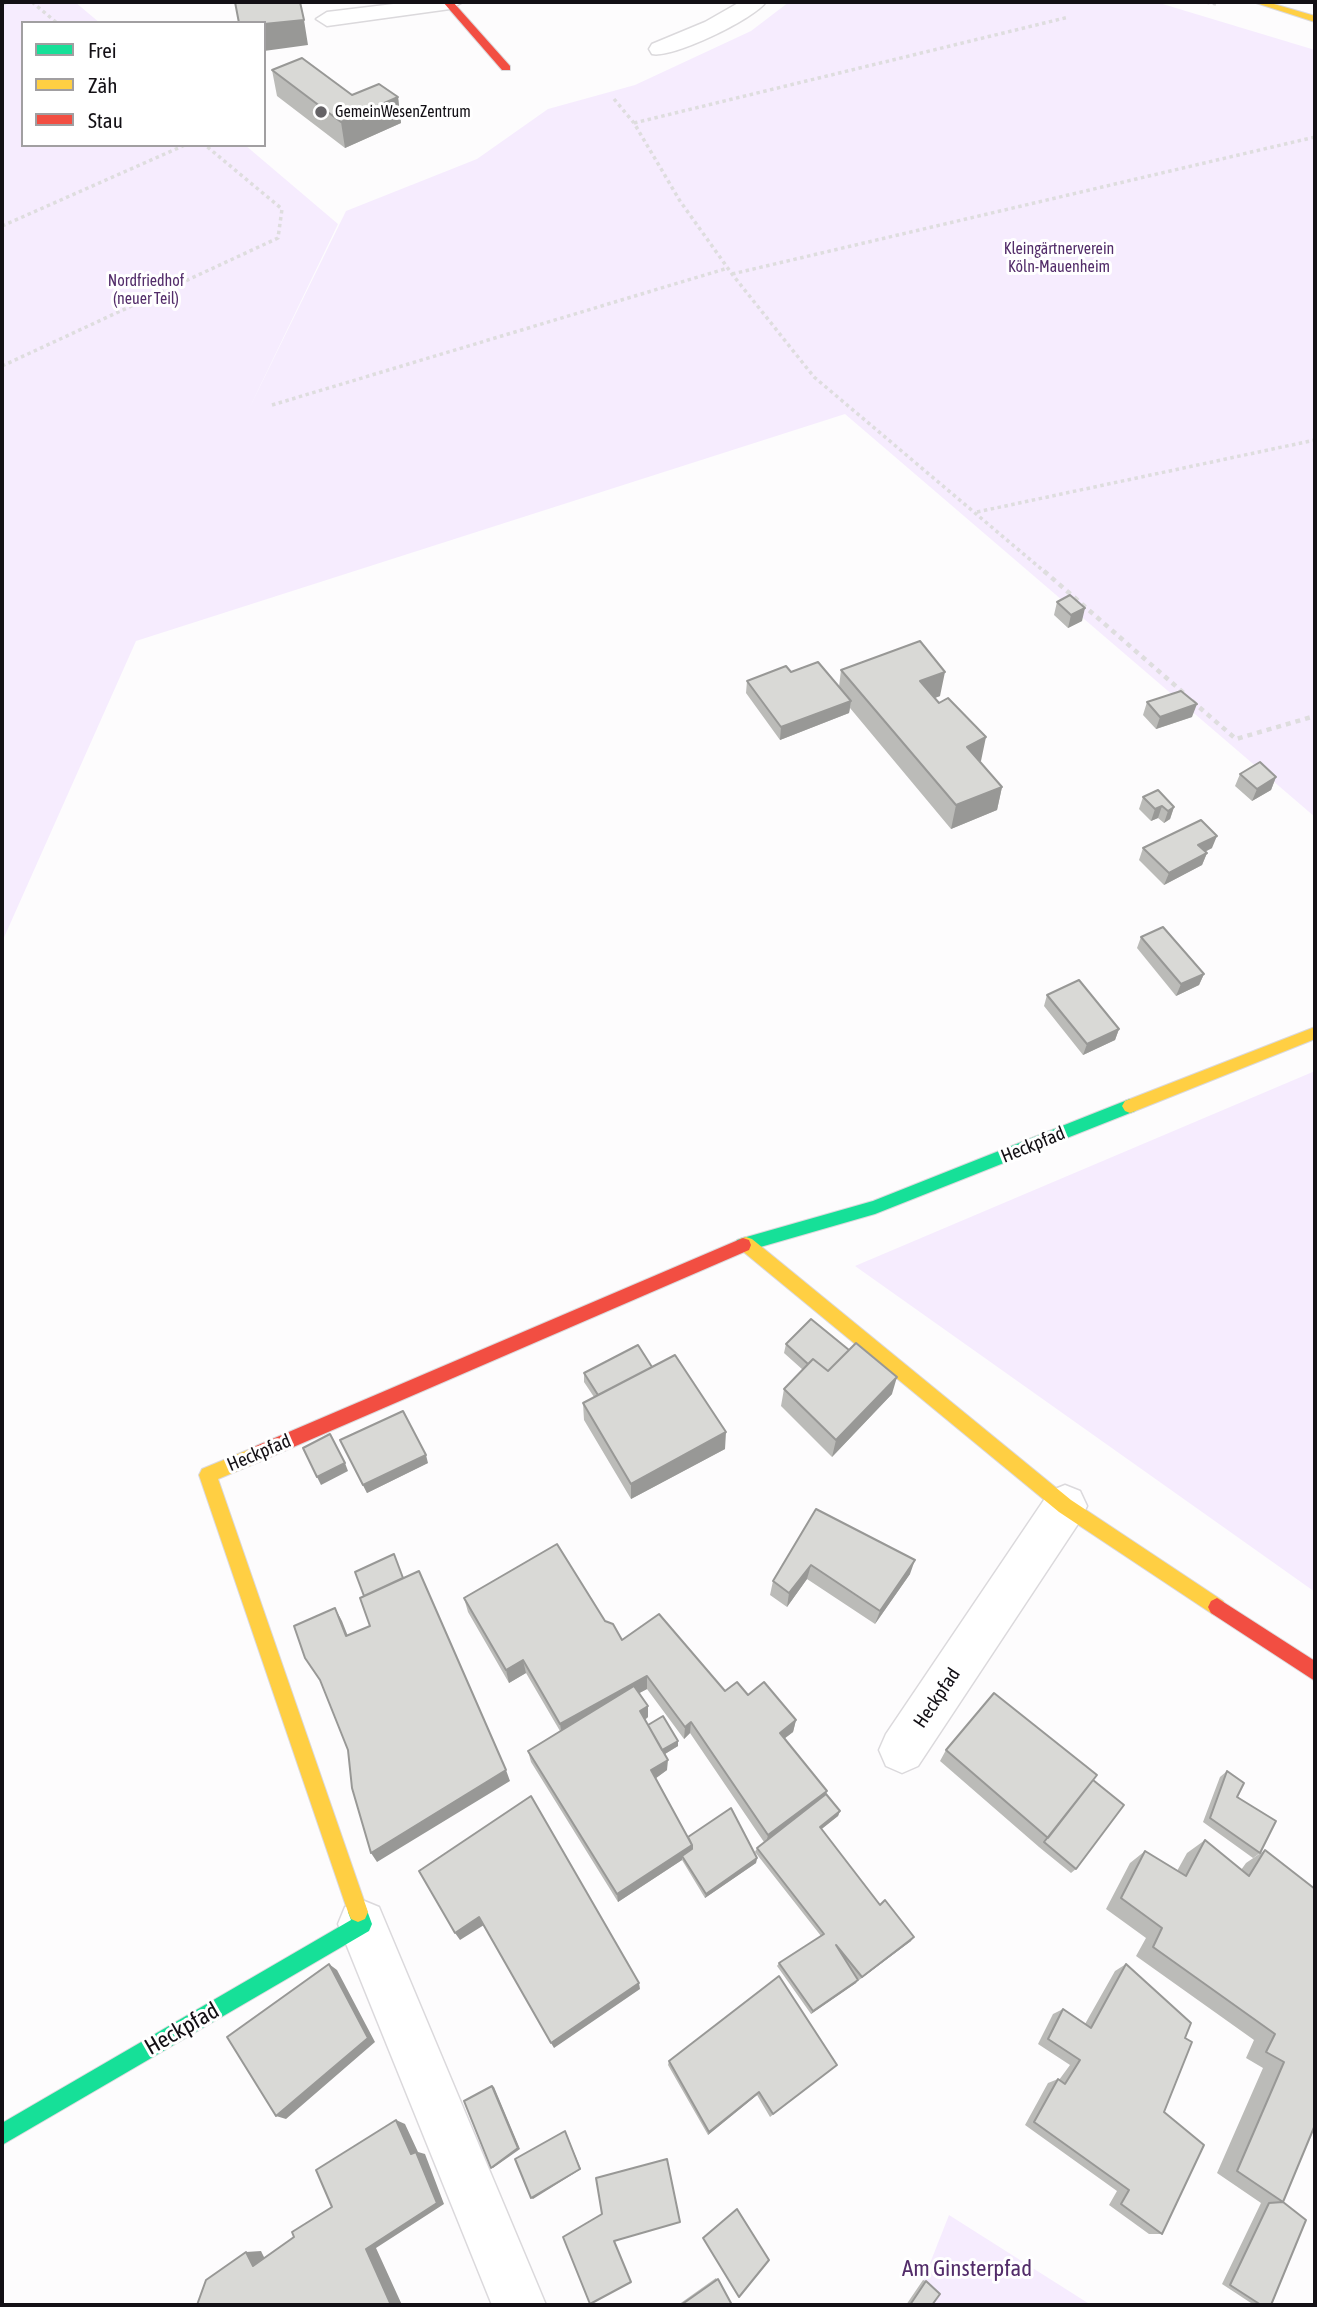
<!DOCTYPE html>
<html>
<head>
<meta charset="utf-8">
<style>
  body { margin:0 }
  #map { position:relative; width:1317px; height:2307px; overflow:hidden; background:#fdfcfd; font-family:"Asap Condensed",sans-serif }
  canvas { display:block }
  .frame { position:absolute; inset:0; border:4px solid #131015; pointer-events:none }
  .legend { position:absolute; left:21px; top:21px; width:245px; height:126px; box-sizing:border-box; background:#fff; border:2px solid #a19fa1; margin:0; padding:9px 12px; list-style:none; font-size:21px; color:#131015 }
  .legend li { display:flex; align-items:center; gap:14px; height:35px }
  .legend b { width:35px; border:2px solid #a19fa1 }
</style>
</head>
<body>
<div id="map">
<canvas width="1317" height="2307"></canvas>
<div class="frame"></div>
<ul class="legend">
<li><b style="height:9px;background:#16e098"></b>Frei</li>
<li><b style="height:9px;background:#ffcf43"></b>Zäh</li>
<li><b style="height:9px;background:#f24e42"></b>Stau</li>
</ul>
</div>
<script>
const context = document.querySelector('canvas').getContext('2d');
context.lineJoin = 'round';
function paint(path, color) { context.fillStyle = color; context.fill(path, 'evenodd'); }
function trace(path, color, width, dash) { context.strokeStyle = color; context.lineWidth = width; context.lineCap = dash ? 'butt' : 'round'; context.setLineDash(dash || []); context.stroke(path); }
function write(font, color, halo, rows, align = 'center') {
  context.font = font + ' "Asap Condensed",sans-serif'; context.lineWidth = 6; context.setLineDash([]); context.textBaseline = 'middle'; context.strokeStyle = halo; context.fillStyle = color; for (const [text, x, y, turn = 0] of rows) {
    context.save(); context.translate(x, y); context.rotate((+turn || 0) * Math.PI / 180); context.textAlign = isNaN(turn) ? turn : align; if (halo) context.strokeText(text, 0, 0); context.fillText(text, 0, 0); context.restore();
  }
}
paint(new Path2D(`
  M2 2H75L100 23H23V145H245L338 224 247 413 346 211 477 159 548 109 635 85 751 31 789 2H1156L1315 50V817L845 414 136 641 2 942Z
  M1315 1071V1592L855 1266Z
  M949 2215 1091 2305H927L923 2281Z`), '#f6ecfe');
const lane = new Path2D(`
  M410 2 461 3 450 9 327 26 316 19 327 12Z
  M740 2H766C754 19 672 59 652 54L649 49 652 44 705 22Z`);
const street = new Path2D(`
  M1065 1485 1080 1491 1087 1506 1080 1521 918 1766 902 1773 886 1766 879 1750 886 1734 1050 1491Z
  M362 1900 379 1907 546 2305H492L338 1924 345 1907Z`);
const fast = new Path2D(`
  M1130 1099 1135 1101 1138 1106 1135 1111 875 1214 743 1252 737 1250 735 1245 737 1240 743 1238 873 1201Z
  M358 1902 365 1905 372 1924 369 1931 2 2145V2123L351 1920 348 1912 351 1905Z`);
const slow = new Path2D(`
  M1253 2H1267L1315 16V22Z
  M1315 1027V1039L1130 1113 1125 1111 1122 1106 1125 1101Z
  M746 1237 752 1239 1071 1500 1223 1601 1226 1607 1223 1613 1217 1616 1211 1613 1059 1512 740 1249 738 1244 740 1239Z
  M255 1447 261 1449 264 1455 261 1461 218 1479 368 1912 365 1919 358 1922 351 1919 348 1912 199 1475 202 1469Z`);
const jam = new Path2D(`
  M443 2H453L510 66V70H502Z
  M743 1238 749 1240 751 1245 749 1250 261 1461 255 1463 249 1461 246 1455 249 1449Z
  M1217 1598 1315 1661V1681L1211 1613 1208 1607 1211 1601Z`);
trace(lane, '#dbd9dc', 3);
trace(street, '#dbd9dc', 3);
trace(fast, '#dbd9dc', 2);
trace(slow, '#dbd9dc', 2);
trace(jam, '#dbd9dc', 2);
trace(new Path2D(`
  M32 2 57 23
  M1206 2 1216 4
  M2 4 8 2
  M614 99 634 123 680 201 732 274 814 377 1046 573
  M634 123 1069 17
  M2 226 185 145
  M732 274 1315 137
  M2 366 278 238 282 209 205 145
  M272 405 728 268
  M977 512 1315 440`), '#deddde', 3.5, [3.5, 3.5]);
trace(new Path2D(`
  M1044 571 1186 695
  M1192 701 1236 739 1315 716`), '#deddde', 4.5, [5, 5]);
paint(lane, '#fff');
paint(street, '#fff');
paint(fast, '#16e098');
paint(slow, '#ffcf43');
paint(jam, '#f24e42');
paint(new Path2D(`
  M272 70 352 95 398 97 401 123 345 148 277 96Z
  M1057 602 1082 621 1068 628 1054 615Z
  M841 670 940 696 935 698 980 762 1002 787 997 810 951 829 850 708 849 713 780 740 746 693 747 681 791 672 839 687Z
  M1147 702 1192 717 1156 729 1143 715Z
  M1240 774 1276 777 1271 790 1252 801 1235 786Z
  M1143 797 1174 807 1170 819 1164 823 1158 818 1151 821 1139 809Z
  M1143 848H1212L1205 852 1207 853 1202 865 1164 885 1139 860Z
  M1141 937 1204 974 1199 985 1176 996 1137 948Z
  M1047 995 1119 1029 1115 1040 1083 1055 1044 1006Z
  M786 1344 892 1394 832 1457 781 1406 784 1389 803 1370 784 1353Z
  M652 1367 725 1449 631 1499 584 1420 583 1403 594 1397 584 1382V1373Z
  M340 1440 428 1463 367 1493Z
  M816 1509 910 1574 875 1624 807 1579 787 1607 770 1595 773 1581Z
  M464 1598 605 1621 622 1640 725 1691 748 1695 796 1720 793 1732 784 1739 826 1795 840 1811 838 1816 821 1829 880 1905 911 1941 859 1980 857 1978 856 1983 811 2014 777 1966 779 1963 821 1936 755 1852 757 1848 764 1842 690 1733 684 1739 647 1689 639 1693 648 1717 645 1720 648 1725 678 1746 665 1754 667 1770 656 1778 688 1837 757 1858 756 1863 705 1898 682 1860 618 1902 531 1762 528 1751 560 1731 526 1673 509 1683 468 1612Z
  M946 1750 1093 1780 1076 1869 1071 1873 1039 1847 940 1761Z
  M1227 1771 1260 1853 1253 1858 1203 1822 1220 1777Z
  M1205 1840 1241 1870 1246 1863 1265 1850 1315 1889 1283 2202 1271 2305H1254L1222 2284 1261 2203 1217 2173 1263 2068 1246 2058 1254 2040 1136 1956 1146 1938 1106 1909 1130 1863 1145 1851 1177 1871 1187 1853Z
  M1126 1964 1185 2038 1164 2112 1162 2234H1149L1109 2205 1117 2191 1025 2125 1048 2083 1058 2079 1059 2080 1070 2065 1038 2044 1053 2014 1063 2009 1085 2024 1115 1971Z
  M669 2061 837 2065 770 2117 757 2095 708 2135 668 2065Z
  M716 2278 732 2305H678Z
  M923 2280 926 2281 932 2305H906Z`), '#bbbbb8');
paint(new Path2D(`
  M304 20 308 45 264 51V24Z
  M398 97 401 123 345 148 341 122Z
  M1085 608 1082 621 1068 628 1071 615Z
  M945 672 940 696 916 705 920 681Z
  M851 701 849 713 780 740 781 727Z
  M1197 704 1192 717 1156 729 1160 717Z
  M986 737 981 761 962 771 967 747Z
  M1276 777 1271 790 1252 801 1257 789Z
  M1002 787 997 810 951 829 956 805Z
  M1162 806 1158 818 1151 821 1155 809Z
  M1174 807 1170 819 1164 823 1168 811Z
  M1217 836 1212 848 1194 857 1198 845Z
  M1207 853 1202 865 1164 885 1169 873Z
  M1204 974 1199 985 1176 996 1181 984Z
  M1119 1029 1115 1040 1083 1055 1087 1044Z
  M897 1377 892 1394 832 1457 836 1440Z
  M726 1432 725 1449 631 1499V1484Z
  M426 1455 428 1463 367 1493 363 1485Z
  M345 1463 348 1471 321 1485 317 1477Z
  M915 1560 910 1574 875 1624 880 1611Z
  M811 1565 807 1579 787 1607 789 1593Z
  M335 1608 342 1621 353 1649 346 1636Z
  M523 1660 526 1673 509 1683 506 1670Z
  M647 1676V1689L562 1735 560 1724Z
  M648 1706V1717L640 1723V1711Z
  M796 1720 793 1732 777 1744 780 1733Z
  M691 1722 690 1733 684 1739 685 1727Z
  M678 1741V1746L660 1757V1751Z
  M668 1760 667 1770 652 1781 651 1770Z
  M506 1770 510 1781 377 1862 371 1853Z
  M827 1791 824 1801 766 1844 768 1835Z
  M840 1811 838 1816 818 1832 820 1827Z
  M692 1845V1854L682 1856V1860L618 1902 617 1894Z
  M757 1858 756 1863 705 1898 706 1894Z
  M479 1917 484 1925 460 1940 455 1933Z
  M914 1937 911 1941 859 1980 862 1977Z
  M329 1964 337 1970 375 2042 286 2119 276 2116Z
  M858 1980 856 1983 811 2014 813 2011Z
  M639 1983 640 1989 554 2048 551 2043Z
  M492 2086 494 2087 520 2149 493 2168H491Z
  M759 2092 757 2095 708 2135 709 2132Z
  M396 2120 405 2124 418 2152 425 2154 444 2204 376 2248 402 2305H391L366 2249 411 2154Z
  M565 2131 581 2169 533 2199 531 2198Z
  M261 2251 268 2265 253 2266 246 2252Z`), '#989896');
const building = new Path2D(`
  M235 2H300L304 20 264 24V23H239Z
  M302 58 352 95 379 84 398 97 341 122 272 70Z
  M1070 595 1085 608 1071 615 1057 602Z
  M920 641 945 672 920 681 939 703 948 698 986 737 967 747 1002 787 956 805 841 670Z
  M818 662 851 701 781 727 747 681 786 666 791 672Z
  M1181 691 1197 704 1160 717 1147 702Z
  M1260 762 1276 777 1257 789 1240 774Z
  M1158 790 1174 807 1168 811 1162 806 1155 809 1143 797Z
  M1201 820 1217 836 1198 845 1207 853 1169 873 1143 848Z
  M1163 927 1204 974 1181 984 1141 937Z
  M1079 980 1119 1029 1087 1044 1047 995Z
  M811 1319 849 1350 828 1371 813 1359 808 1364 786 1344Z
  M856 1343 897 1377 836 1440 784 1389 813 1359 828 1371Z
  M638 1345 652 1367 598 1395 584 1373Z
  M675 1355 726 1432 631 1484 583 1403Z
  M403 1411 426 1455 363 1485 340 1440Z
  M330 1434 345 1463 317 1477 303 1448Z
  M816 1509 915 1560 880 1611 811 1565 789 1593 773 1581Z
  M557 1544 605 1621 613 1624 622 1640 659 1614 725 1691 737 1682 748 1695 764 1682 796 1720 780 1733 827 1791 768 1835 691 1722 685 1727 647 1676 560 1724 523 1660 506 1670 464 1598Z
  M394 1554 403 1578 364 1596 355 1572Z
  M419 1571 506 1770 371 1853 352 1788 348 1750 320 1680 305 1658 294 1626 335 1608 346 1636 370 1626 360 1598Z
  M634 1686 648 1706 640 1711 668 1760 651 1770 692 1845 617 1894 528 1751Z
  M994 1693 1097 1775 1048 1838 946 1750Z
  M663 1716 678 1741 662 1750 648 1725Z
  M1227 1771 1244 1783 1237 1797 1276 1821 1260 1853 1210 1818Z
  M1093 1780 1124 1805 1076 1869 1044 1842Z
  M826 1794 840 1811 820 1827 880 1905 885 1900 914 1937 862 1977 836 1945 858 1980 813 2011 779 1963 824 1934 757 1848Z
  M531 1796 639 1983 551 2043 479 1917 455 1933 419 1871Z
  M731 1808 757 1858 706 1894 682 1856 692 1849V1845L688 1837Z
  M1205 1840 1249 1876 1265 1850 1315 1889V2125L1283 2202 1237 2171 1284 2062 1266 2052 1275 2034 1153 1947 1162 1928 1121 1898 1145 1851 1186 1876Z
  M329 1964 368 2038 276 2116 227 2037Z
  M1126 1964 1191 2023 1185 2038 1192 2042 1164 2112 1204 2145 1162 2234 1121 2204 1129 2190 1034 2122 1058 2079 1065 2084 1080 2060 1048 2039 1063 2009 1091 2028Z
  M779 1976 837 2065 773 2114 759 2092 709 2132 669 2061Z
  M492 2086 518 2148 491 2168 464 2101Z
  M396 2120 411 2154 416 2152 437 2203 366 2249 391 2305H197L206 2280 246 2252 253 2266 294 2237 292 2232 332 2207 316 2170Z
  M565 2131 580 2169 531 2198 515 2159Z
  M667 2159 680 2222 614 2241 631 2282 590 2304 563 2237 602 2214 596 2178Z
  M1283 2202 1306 2220 1271 2305H1261L1230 2285 1269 2203Z
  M737 2209 769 2260 739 2297 703 2238Z
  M718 2279 732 2305H681Z
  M926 2281 940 2294 932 2305H910Z`);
paint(building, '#d9d9d6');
trace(building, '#989896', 2);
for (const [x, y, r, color] of [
  [321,112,7,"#656366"]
]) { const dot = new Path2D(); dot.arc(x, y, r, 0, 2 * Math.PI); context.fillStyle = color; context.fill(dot); trace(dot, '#fff', 2.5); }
write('16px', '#131015', '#fff', [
  ["GemeinWesenZentrum",335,112]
], 'left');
write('16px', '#532d6a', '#fff', [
  ["Kleingärtnerverein",1059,249],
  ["Köln-Mauenheim",1059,267],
  ["Nordfriedhof",146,281],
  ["(neuer Teil)",146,299]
]);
write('19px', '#131015', '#fff', [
  ["Heckpfad",1033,1145,-22],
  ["Heckpfad",259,1453,-23],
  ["Heckpfad",937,1698,-56]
]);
write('23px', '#131015', '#fff', [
  ["Heckpfad",182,2029,-30]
]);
write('23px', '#532d6a', '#fff', [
  ["Am Ginsterpfad",967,2269]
]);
</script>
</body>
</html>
